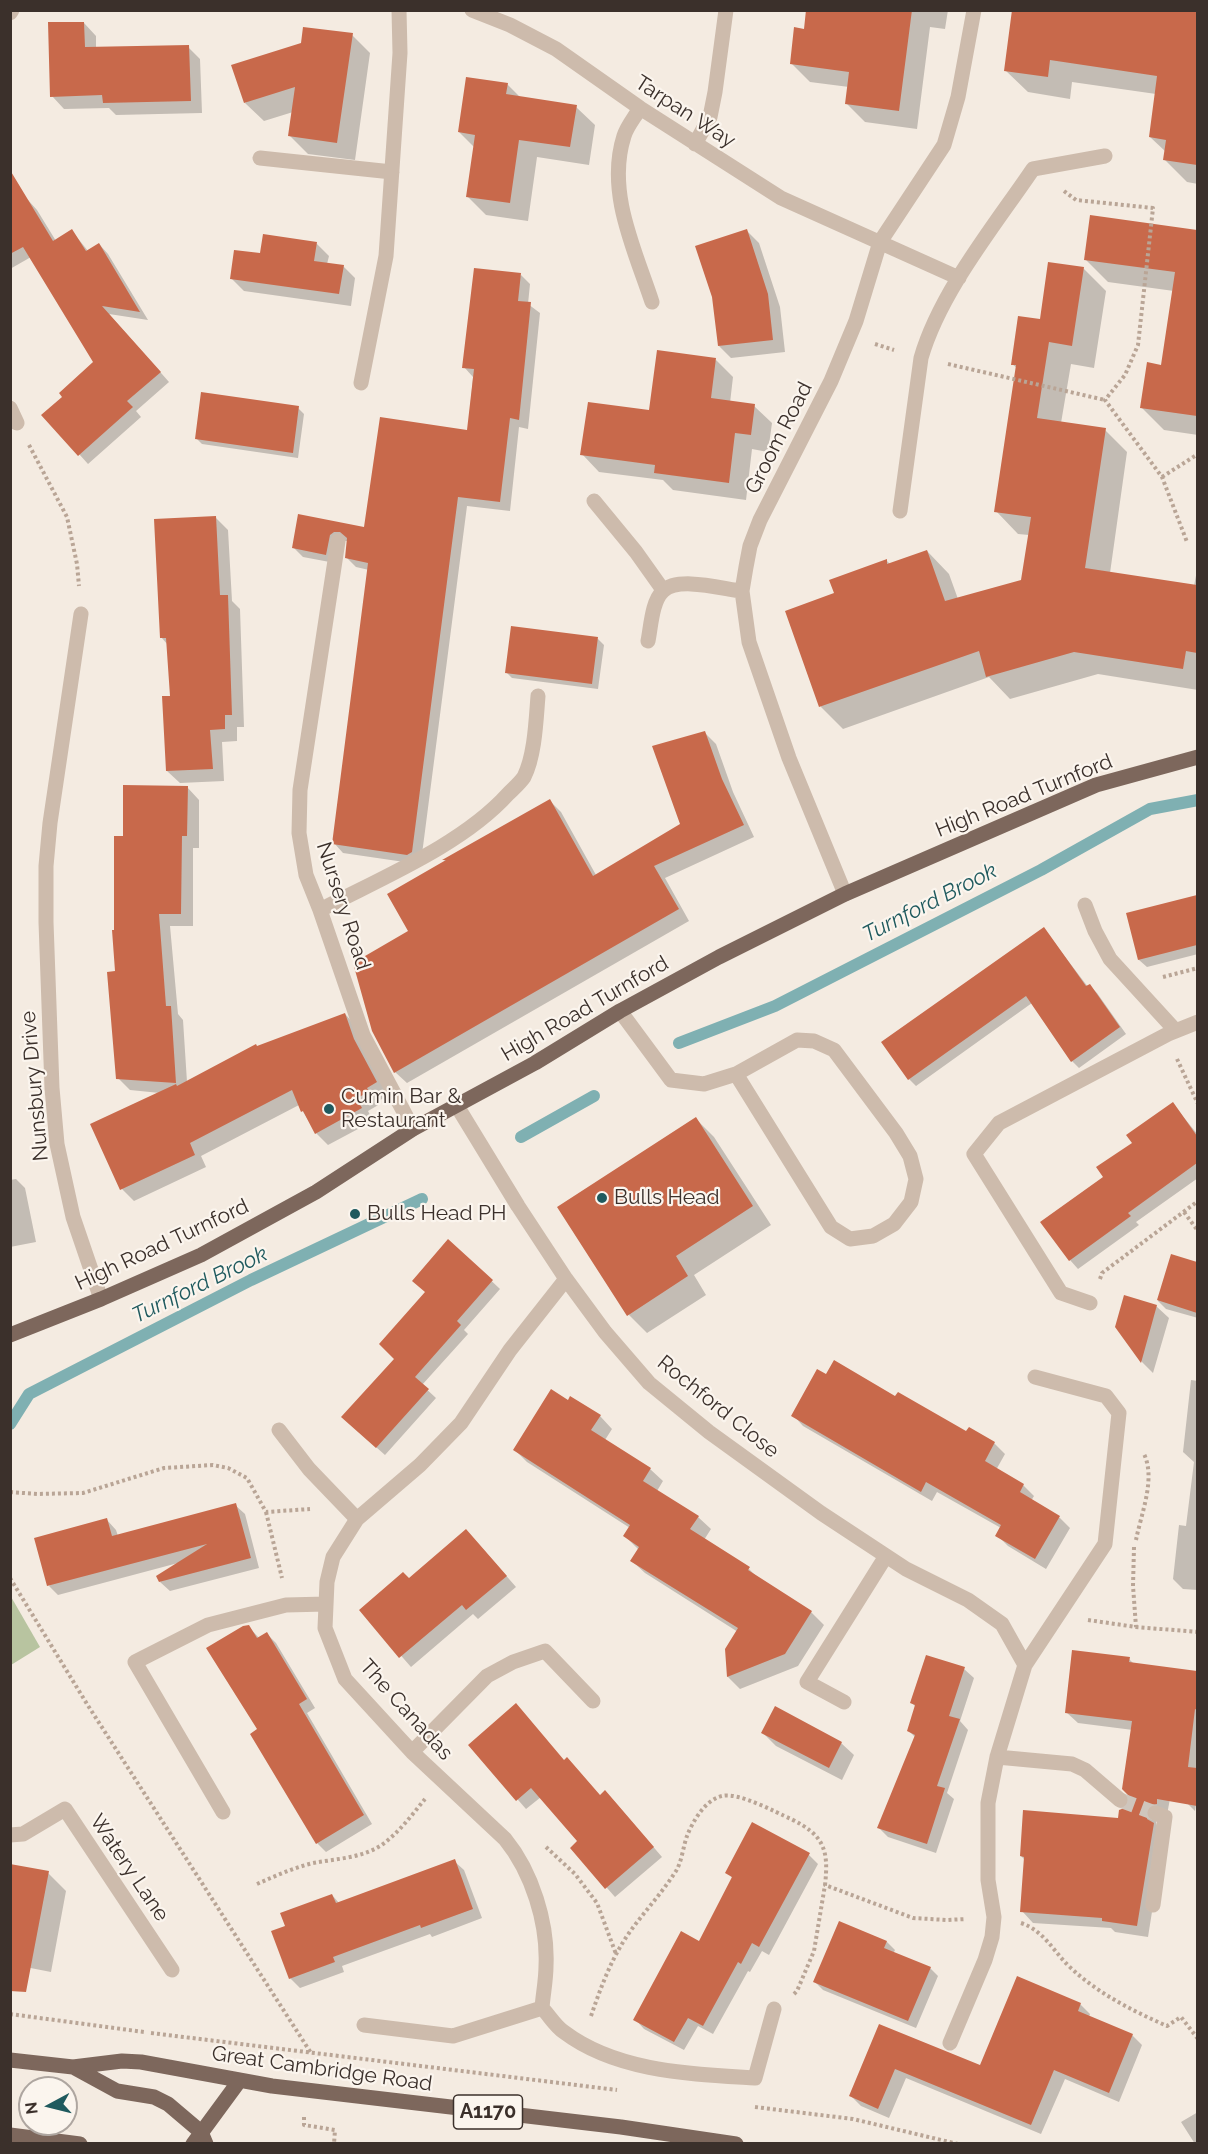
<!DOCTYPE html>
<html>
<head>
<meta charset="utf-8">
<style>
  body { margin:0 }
  #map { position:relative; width:1208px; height:2154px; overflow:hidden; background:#f4ebe1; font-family:Raleway,sans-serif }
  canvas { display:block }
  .frame { position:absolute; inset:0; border:12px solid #3b302b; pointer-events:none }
  .north { position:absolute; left:18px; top:2076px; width:60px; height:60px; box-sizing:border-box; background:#fbf5ee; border:2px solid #aea6a0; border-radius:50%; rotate:263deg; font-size:16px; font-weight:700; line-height:24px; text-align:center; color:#3b302b }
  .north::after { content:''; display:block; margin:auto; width:21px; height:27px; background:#1f5a5e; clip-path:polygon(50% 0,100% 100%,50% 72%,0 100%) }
</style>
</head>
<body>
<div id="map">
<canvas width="1208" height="2154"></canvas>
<div class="frame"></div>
<div class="north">N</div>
</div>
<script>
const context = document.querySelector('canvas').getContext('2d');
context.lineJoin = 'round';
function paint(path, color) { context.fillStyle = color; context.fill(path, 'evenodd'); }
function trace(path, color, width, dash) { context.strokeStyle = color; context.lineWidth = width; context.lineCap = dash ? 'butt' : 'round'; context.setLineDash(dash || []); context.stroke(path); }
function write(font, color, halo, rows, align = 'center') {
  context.font = font + ' Raleway,sans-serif'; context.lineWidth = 4.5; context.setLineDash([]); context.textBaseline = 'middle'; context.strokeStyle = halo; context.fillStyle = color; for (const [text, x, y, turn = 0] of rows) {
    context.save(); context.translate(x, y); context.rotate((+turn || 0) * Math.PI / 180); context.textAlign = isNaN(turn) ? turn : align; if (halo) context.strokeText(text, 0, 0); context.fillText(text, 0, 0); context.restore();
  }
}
paint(new Path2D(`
  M10 1595 40 1647 11 1665H10Z`), '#b8c4a0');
paint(new Path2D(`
  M859 10H948L945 29 930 27 917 129 865 122 847 104 849 87 810 82 792 64 855 37Z
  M1014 10H1198V184L1187 182 1165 160 1166 152 1150 137 1156 94 1072 82 1070 99 1028 92 1005 70Z
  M84 23 96 36V48L188 47 200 59 202 113 116 115 109 108 64 109 52 96Z
  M352 35 370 53 355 160 308 154 289 135 293 112 264 121 245 103Z
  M507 84 521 98 576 107 595 125 589 165 537 157 528 221 486 215 468 197 475 148 459 132Z
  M28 200 37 210 56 241 72 231 88 251 99 244 108 254 148 320 109 314 169 382 136 411 141 417 88 464 44 415 64 397 95 362 31 257 10 269V211Z
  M1091 216 1198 232V435L1164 430 1141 407 1162 367 1174 291 1108 282 1085 259Z
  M747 231 759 243 780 307 785 352 731 358 719 346Z
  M316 243 329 256 327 264 343 266 355 278 351 306 244 291 231 278 262 255Z
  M1083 268 1106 291 1094 368 1071 364 1061 423 1105 430 1127 452 1110 573 1194 586 1198 565V690L1098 674 1010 699 989 677 843 729 821 707 787 612 836 594 831 581 887 561 890 564 927 551 949 574 958 599 1022 581 1029 535 1018 534 996 511 1017 368 1012 364 1041 321Z
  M521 275 530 284 528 304 540 313 528 429 519 427 510 511 467 506 421 862 418 864 343 853 334 843 369 570 356 567 347 558 348 541H344L335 563 303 557 294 548 300 516 365 529 468 431 473 377 464 367Z
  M716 360 733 377 730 403 754 406 772 423 768 452 752 449 746 500 673 490 663 480 599 472 582 454 650 412Z
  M298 408 304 414 298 458 202 444 196 438Z
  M216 518 228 530 232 601 240 609 244 727H237V741L222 742 224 781 180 783 167 771 172 698 168 645 161 637Z
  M598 639 604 645 598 689 512 678 506 672Z
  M704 732 716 744 733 792 754 837 665 878 689 921 407 1083 395 1072 410 931 446 862 444 860 550 801 561 812 596 875 681 825Z
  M187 787 199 800V848H193V926H170L178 1014 183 1020 187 1082 257 1048 345 1014 357 1027 388 1095 379 1101 380 1104 368 1111 373 1121 328 1145 316 1133 299 1105 201 1156 206 1167 134 1201 122 1189 160 1093 130 1090 118 1078 115 931 125 838Z
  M1198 896V954L1147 967 1139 960 1128 914Z
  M1044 929 1088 987 1090 986 1097 993 1126 1034 1079 1068 1072 1061 1032 1003 916 1086 909 1079Z
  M1173 1104 1198 1135V1178L1136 1222 1139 1225 1078 1269 1070 1260 1105 1178 1134 1144Z
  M696 1119 714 1137 771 1225 694 1275 706 1295 647 1333 629 1315Z
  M16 1179 25 1188 36 1242 10 1247V1180Z
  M449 1241 500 1289 464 1330 468 1334 422 1385 436 1398 385 1455 351 1425 396 1359Z
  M1172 1256 1198 1264V1318L1166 1309 1158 1301Z
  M1156 1306 1169 1318 1153 1373 1142 1362 1117 1327Z
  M1191 1380 1198 1381V1590L1183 1589 1173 1579 1179 1525 1186 1526 1194 1462 1183 1452Z
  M896 1398 967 1433 969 1429 994 1443 1005 1454 996 1470 1023 1485 1034 1496 1031 1501 1060 1518 1070 1528 1046 1569 1008 1546 997 1535 1001 1528 937 1492 932 1501 803 1426 793 1415Z
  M568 1402 600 1416 612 1429 605 1440 650 1469 663 1481 657 1491 698 1517 711 1529 704 1540 749 1569 760 1580 811 1612 824 1625 798 1666 740 1689 728 1677 727 1649 738 1632 645 1573 632 1561 639 1550 625 1536 630 1528 527 1462 515 1450Z
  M235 1505 245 1514 259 1568 170 1591 160 1582 178 1563 58 1595 49 1586 107 1520 116 1530 118 1536Z
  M476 1541 516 1587 478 1619 473 1614 411 1667 361 1610 409 1579Z
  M248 1626 259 1638 267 1634 276 1643 315 1708 307 1713 372 1824 326 1852 317 1843 259 1730Z
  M1129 1659 1135 1665 1198 1672V1791L1195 1811 1185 1801 1173 1782 1167 1815 1161 1816 1156 1822 1158 1829 1164 1836 1148 1937 1115 1932 1111 1928 1033 1923 1022 1911 1025 1860 1021 1856 1119 1819 1131 1803 1133 1730 1078 1723 1066 1712Z
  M964 1669 974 1678 960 1721 968 1730 947 1793 954 1799 936 1853 888 1837 879 1828 916 1738 909 1731 916 1707 911 1702Z
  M763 1733 841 1743 854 1755 842 1780 776 1746Z
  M470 1745 614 1801 662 1857 615 1897 572 1848 579 1842 541 1797 526 1809Z
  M809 1855 818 1864 769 1955 762 1951 750 1972 748 1971 713 2034 698 2026 684 2050 644 2029 635 2019 700 1943 733 1879 727 1872Z
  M454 1861 464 1870 482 1918 432 1937 430 1934 342 1966 344 1972 300 1988 290 1978 287 1927 332 1895 339 1903Z
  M48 1873 66 1891 51 1972 10 1964Z
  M839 1923 887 1942 895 1950 893 1954 930 1968 938 1976 916 2028 823 1990 815 1982Z
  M1080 2004 1090 2014 1089 2017 1132 2035 1142 2045 1119 2102 1065 2079 1041 2134 906 2078 889 2118 861 2106 851 2096 880 2025 981 2067Z
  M1198 2112V2144H1195L1181 2122Z`), '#0003');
trace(new Path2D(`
  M679 1043 775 1006 1041 870 1150 809 1198 800
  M521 1137 594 1096
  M10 1424 29 1394 251 1280 422 1199`), '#7fb0b2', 12);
paint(new Path2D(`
  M806 10H912L899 111 845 104 849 72 790 64 794 27 804 29Z
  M1012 10H1197V165L1163 160 1166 140 1149 137 1157 76 1050 60 1048 77 1004 71Z
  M48 22H84L85 47 189 45 191 101 103 103 102 95 50 97Z
  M303 27 353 33 337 143 288 136 295 87 244 103 231 65 301 43Z
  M466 77 508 83 506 94 577 105 570 147 519 140 510 203 466 197 475 135 458 132Z
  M10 170 53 241 72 229 86 251 99 243 140 312 102 306 161 372 127 401 133 407 78 456 41 415 62 397 59 393 93 362 23 247 10 254Z
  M1090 215 1197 230V416L1140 408 1147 362 1161 365 1175 272 1084 260Z
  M747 229 768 294 773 340 718 346 712 297 695 246Z
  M263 234 317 242 314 261 344 265 339 294 230 279 234 250 260 253Z
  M1048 262 1084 267 1072 346 1049 342 1037 418 1106 428 1085 568 1197 585V653L1186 651 1183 669 1074 652 986 677 979 651 819 707 785 611 834 593 829 580 887 559V564L927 550 945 601 1021 580 1031 517 994 512 1016 365H1011L1018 316 1040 319Z
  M474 268 521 273 518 301 531 302 519 420 510 418 500 502 458 497 412 852 407 855 332 844 368 563 345 558 347 538 340 532H334L330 535 326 555 292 548 298 514 364 527 380 417 467 430 474 369 462 368Z
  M657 350 716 358 711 398 755 404 751 435 735 433 729 483 654 473 655 465 580 455 588 402 649 410Z
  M201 392 299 406 293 453 195 439Z
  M216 516 220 595H228L232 715H225V729L210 730 213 769 166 771 162 696H170L166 638H160L154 519Z
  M511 626 598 637 592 684 505 673Z
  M705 731 722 779 744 825 654 866 679 909 394 1073 372 1031 353 963 408 931 387 894 446 860H442L550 799 593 876 680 824 652 746Z
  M123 785 188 786 187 836H182L181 914H159L166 1006H171L176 1083 116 1079 107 972 115 971 112 930H114V836H123Z
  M1197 895V945L1138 960 1126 913Z
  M1044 927 1086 986 1090 984 1120 1027 1071 1062 1026 996 908 1080 881 1042Z
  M345 1013 354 1039 377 1082 367 1088 369 1092 357 1098 362 1108 315 1134 303 1111 301 1112 292 1090 190 1143 195 1155 120 1190 90 1124 176 1084 177 1086 256 1044 257 1046Z
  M1173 1102 1197 1136V1163L1128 1213 1131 1216 1069 1261 1040 1222 1103 1177 1096 1167 1132 1143 1126 1135Z
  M696 1117 753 1206 676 1256 688 1276 627 1316 557 1207Z
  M448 1239 493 1280 457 1321 461 1325 415 1377 429 1389 376 1448 341 1417 394 1359 379 1344 425 1292 412 1281Z
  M1171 1254 1197 1262V1313L1157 1300Z
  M1124 1295 1157 1305 1141 1363 1115 1327Z
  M834 1360 895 1396 898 1392 966 1431 969 1427 995 1442 985 1461 1024 1484 1020 1492 1060 1516 1035 1559 995 1536 1001 1525 926 1482 921 1492 791 1416 817 1369 826 1374Z
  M551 1389 568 1400 570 1396 601 1415 591 1430 651 1468 643 1481 699 1516 690 1529 750 1567 748 1570 812 1611 785 1654 727 1677 725 1649 738 1628 630 1561 639 1547 623 1536 630 1525 513 1450Z
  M236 1503 251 1558 159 1582 156 1576 207 1544 47 1586 34 1538 107 1518 112 1536Z
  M466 1529 507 1576 466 1610 462 1605 399 1658 359 1610 403 1572 409 1578Z
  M249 1625 257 1638 267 1632 307 1699 299 1704 364 1815 316 1844 250 1734 257 1729 206 1648 243 1626Z
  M1072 1650 1130 1657 1129 1662 1197 1671V1710L1195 1709 1188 1767 1197 1768V1806L1157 1799V1804L1149 1805 1146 1809 1147 1819 1154 1823 1137 1926 1102 1921V1918L1020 1912 1024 1857 1020 1856 1023 1810 1118 1818 1119 1810 1127 1807 1129 1802V1796L1122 1789 1132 1721 1065 1713Z
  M926 1655 965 1667 949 1716 960 1719 937 1786 945 1788 927 1844 877 1828 915 1735 907 1731 915 1705 910 1703Z
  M516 1703 564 1760 567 1757 600 1795 605 1790 654 1847 605 1889 570 1848 577 1841 531 1788 516 1801 468 1745Z
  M775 1706 842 1742 829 1768 761 1733Z
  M752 1822 810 1853 759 1947 752 1943 741 1964 738 1962 703 2026 688 2018 674 2042 633 2020 681 1931 699 1941 732 1877 725 1873Z
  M455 1859 473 1909 421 1928 420 1925 333 1957 335 1962 289 1979 271 1931 285 1926 280 1913 332 1894 336 1903Z
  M10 1864 49 1871 26 1992 10 1991Z
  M839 1921 887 1941 884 1948 931 1967 908 2021 813 1982Z
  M1017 1976 1081 2003 1078 2011 1133 2034 1109 2093 1054 2070 1031 2125 895 2069 878 2109 849 2096 879 2024 980 2065Z`), '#c8694b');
trace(new Path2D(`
  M1120 1800 1155 1813`), '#cfc6bd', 15, [15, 8]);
trace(new Path2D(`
  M1064 191 1076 200 1153 208 1138 345 1125 375 1105 400 1162 477 1187 542
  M875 344 894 350
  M948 364 1105 400
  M29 445 67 517 77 564 79 586
  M1162 477 1198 454
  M1163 977 1198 968
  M1177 1059 1198 1104
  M1184 1212 1198 1231
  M1100 1279 1102 1273 1198 1201
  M10 1492 37 1494 83 1493 164 1468 213 1465 228 1468 247 1478 266 1512 310 1509
  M266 1512 282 1578
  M1136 1540C1141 1514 1156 1479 1144 1454
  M1134 1547 1133 1586 1136 1627
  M10 1578 87 1704 311 2053
  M1088 1620 1136 1627 1198 1632
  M546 1847 575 1874 597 1903 616 1954
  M257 1884C275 1876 293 1868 313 1863 335 1859 361 1858 380 1846 398 1834 411 1816 425 1799
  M1021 1923C1045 1931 1054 1953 1072 1969 1099 1994 1133 2011 1167 2026L1181 2017 1198 2039
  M794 1994 797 1991 814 1951 825 1885
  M10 2014 144 2032
  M591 2016C601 1987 611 1959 629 1933 644 1912 662 1893 676 1871 682 1861 683 1847 687 1836 693 1821 705 1800 722 1796 739 1792 775 1812 791 1819 824 1835 829 1850 825 1885L913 1918 947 1920 966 1919
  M151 2033 617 2090
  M755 2107 853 2119 958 2144
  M304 2117V2125L335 2130 334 2144`), '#b9a596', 4, [3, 3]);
trace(new Path2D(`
  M472 10 510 25 556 49 640 108 781 198 959 278
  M10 13 12 10
  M640 108C635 117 627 126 624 136 606 192 635 250 652 302
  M695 144 710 117 715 92 726 10
  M260 158 392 172
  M361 383 386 256 400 53 399 10
  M10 408 17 423
  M594 501 636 552 663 590
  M900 511 921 358C940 292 995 225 1033 169L1105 156
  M338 541 300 790 299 833 306 875 320 910 363 1035 413 1129
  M81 614 50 823 46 866V922L52 1088 57 1144 73 1217 101 1299
  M648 641C651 626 652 601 663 591 678 576 723 589 742 591
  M845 894 789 758 749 642 742 591 746 567 750 546 760 520 831 381 856 321 880 242 944 145 958 97 974 10
  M1085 905 1095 931 1110 959 1175 1030
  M320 910C381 878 462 845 508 794 513 789 520 783 524 777 535 755 536 720 538 696
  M620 1011 671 1080 704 1084 736 1074 797 1040 814 1041 834 1050 896 1133 910 1156 916 1179 911 1202 894 1224 873 1236 850 1239 831 1227 736 1074
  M457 1106 518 1206 566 1279 605 1332 649 1383 709 1432 821 1513 906 1569 968 1600 1002 1624 1025 1665 997 1757 988 1803V1880L994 1917 992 1937 985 1960 950 2043
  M1090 1303 1061 1293 974 1154 999 1123 1168 1034 1198 1022
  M279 1430 309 1469 357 1519
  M1025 1665 1105 1544 1119 1413 1106 1396 1035 1377
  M844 1702 807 1682 886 1556
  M412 1752 487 1676 513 1662 545 1651 593 1701
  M997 1757 1072 1764 1085 1770 1120 1800
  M223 1812 135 1662 208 1625 286 1605 326 1604
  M10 1835 23 1834 65 1809 172 1970
  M1153 1905 1165 1817 1155 1813
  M542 2008C543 1994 546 1980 546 1966 548 1923 532 1872 505 1839L412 1752 345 1679 325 1628 327 1582 333 1557 357 1519 420 1465 461 1423 510 1350 566 1279
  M542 2008C549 2015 555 2026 564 2032 617 2072 691 2074 755 2078L774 2009
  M364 2025 453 2036 542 2008`), '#cdbbac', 15);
trace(new Path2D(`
  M10 1335 101 1299 201 1255 316 1192 413 1129 535 1063 620 1011 719 957 845 894 1096 785 1198 757
  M10 2060 73 2067 122 2061 141 2062 272 2086 621 2127 736 2144
  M73 2067 117 2091 154 2097 168 2104 201 2132 206 2144
  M10 2135 80 2144
  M193 2144 240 2080`), '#7d675c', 15);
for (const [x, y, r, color] of [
  [329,1109,6,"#1f5a5e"],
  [602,1198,6,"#1f5a5e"],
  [355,1214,6,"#1f5a5e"]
]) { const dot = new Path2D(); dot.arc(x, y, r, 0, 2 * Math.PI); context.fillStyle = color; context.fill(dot); trace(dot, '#fbf5ee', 2); }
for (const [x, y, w] of [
  [488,2112,69]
]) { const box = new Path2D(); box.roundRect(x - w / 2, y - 17, w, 34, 4.5); context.fillStyle = '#fbf5ee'; context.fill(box); trace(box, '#3b302b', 1.5); }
write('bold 20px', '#3b302b', null, [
  ["A1170",488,2112]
]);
write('21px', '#3b302b', '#fbf5ee', [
  ["Tarpan Way",685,112,33],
  ["Groom Road",779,438,-63],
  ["High Road Turnford",1024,796,-22],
  ["Nursery Road",343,906,72],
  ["High Road Turnford",585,1009,-30],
  ["Nunsbury Drive",35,1086,-95],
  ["High Road Turnford",162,1245,-25],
  ["Rochford Close",718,1407,39],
  ["The Canadas",406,1710,48],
  ["Watery Lane",129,1868,56],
  ["Great Cambridge Road",322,2069,8]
]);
write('21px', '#3b302b', '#fbf5ee', [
  ["Cumin Bar &",341,1097],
  ["Restaurant",341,1121],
  ["Bulls Head",614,1198],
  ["Bulls Head PH",367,1214]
], 'left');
write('italic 22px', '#1f5a5e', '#fbf5ee', [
  ["Turnford Brook",930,903,-27],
  ["Turnford Brook",200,1285,-26]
]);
</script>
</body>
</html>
